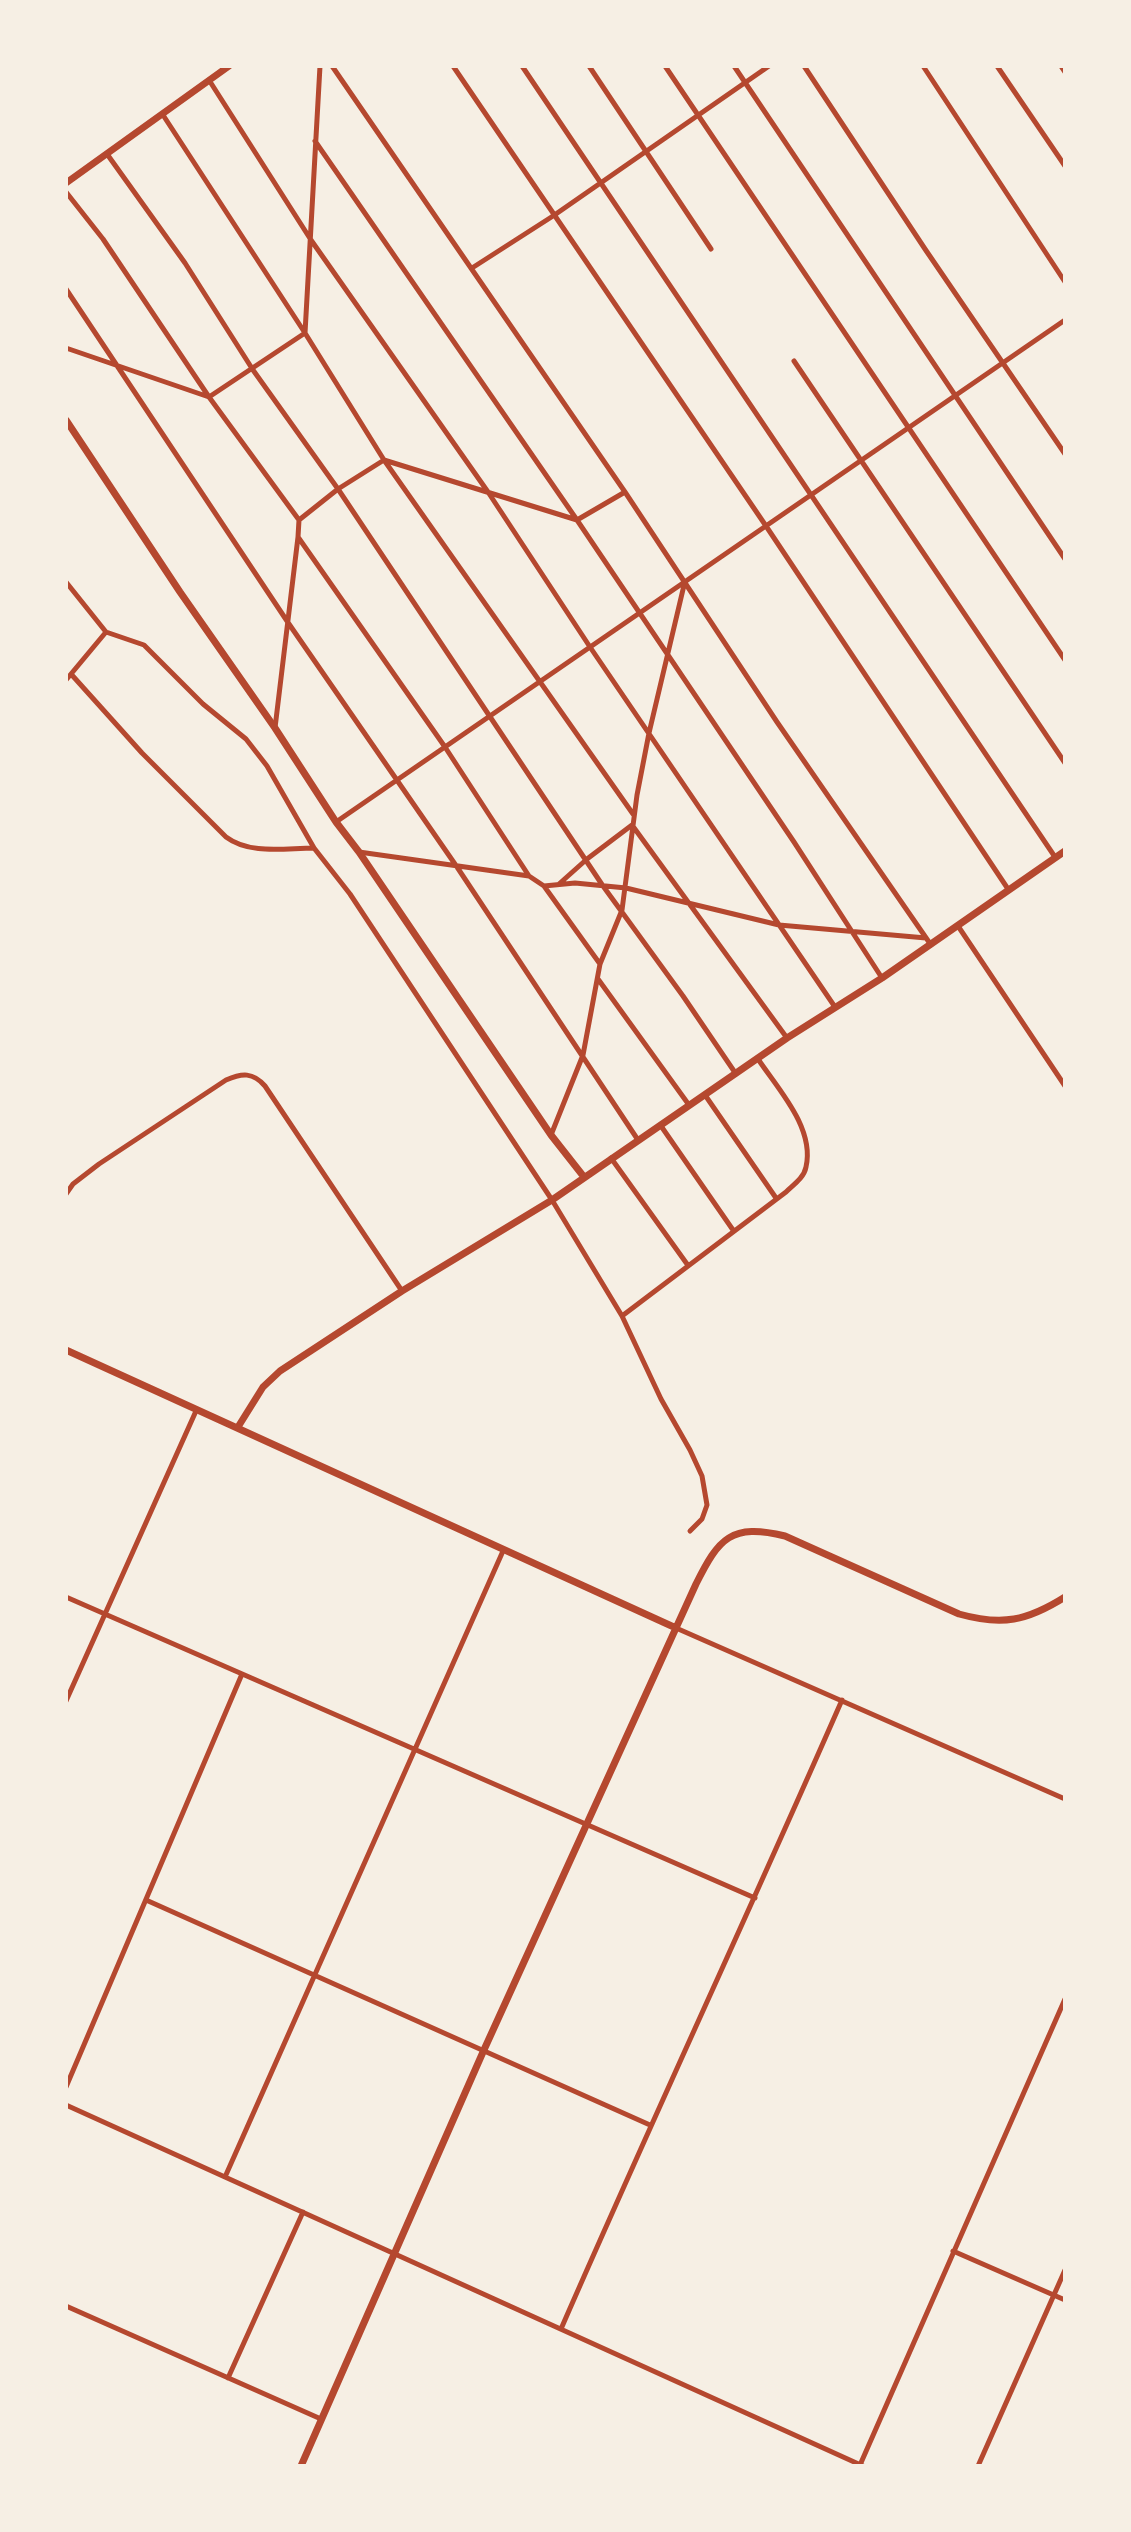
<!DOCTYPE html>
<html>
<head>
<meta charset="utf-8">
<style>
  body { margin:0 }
  #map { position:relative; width:1131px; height:2532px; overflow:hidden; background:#f6efe4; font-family:"DejaVu Sans",sans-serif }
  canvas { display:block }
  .frame { position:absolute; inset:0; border:68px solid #f6efe4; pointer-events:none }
</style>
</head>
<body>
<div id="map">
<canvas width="1131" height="2532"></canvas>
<div class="frame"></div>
</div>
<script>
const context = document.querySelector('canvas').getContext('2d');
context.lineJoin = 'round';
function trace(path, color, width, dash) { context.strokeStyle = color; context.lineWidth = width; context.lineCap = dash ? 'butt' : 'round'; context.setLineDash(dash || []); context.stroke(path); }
trace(new Path2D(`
  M332 66 625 492 777 722 931 945
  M453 66 766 526 1008 889
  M522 66 1055 857
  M589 66 711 249
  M665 66 1065 660
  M734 66 1065 559
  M804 66 925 249 1065 454
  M923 66 1065 282
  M997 66 1065 166
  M1061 66 1065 72
  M209 80 311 240 488 492 590 647 835 1007
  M163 115 305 333 320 66
  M315 141 577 520 794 842 882 978
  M107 154 185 263 253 370 338 489 603 886 683 996 736 1074
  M66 192 103 239 209 397 66 348
  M472 268 553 216 769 66
  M66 289 289 624 457 867 638 1140
  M794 361 1065 763
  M625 492 577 520 384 460 338 489 299 520 209 397 305 333 384 460 633 814
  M299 520 298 537 445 747 529 876
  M66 582 106 632
  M71 674 142 753 226 837C250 855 285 848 314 848L350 894 552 1200 622 1316 661 1399 690 1450 702 1476 707 1505 702 1519 690 1531
  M66 680 106 632 144 645 203 704 246 739 267 766 314 848
  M275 728 298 537
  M336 822 1065 320
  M632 825 787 1038
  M359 852 529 876 544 886 575 883 626 888 779 925 926 938
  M559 884 587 859 632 825
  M544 886 600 964
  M958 926 1065 1086
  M598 979 689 1105
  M705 1095 776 1198
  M661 1126 733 1230
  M551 1135 583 1055 600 964 622 910 637 795 649 733 685 581
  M611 1158 687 1264
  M66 1194 73 1184 99 1164 226 1080C242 1073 253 1072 265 1086L402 1291
  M622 1316 786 1192C793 1185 804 1178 806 1167 815 1128 778 1089 758 1059
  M66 1597 755 1898
  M676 1628 1065 1799
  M66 1701 196 1411
  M146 1900 650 2125
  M66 2087 242 1674
  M66 2105 863 2466
  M225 2177 503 1551
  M953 2251 1065 2300
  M66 2306 321 2419
  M561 2329C653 2118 750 1910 842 1700
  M228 2378 303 2212
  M860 2465 1065 1999
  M978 2466 1065 2270`), '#b5482f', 5);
trace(new Path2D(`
  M66 183 229 66
  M66 420 180 592 275 728 336 822 359 852 551 1135 584 1177
  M66 1350 676 1628
  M238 1427 263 1387 280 1371 402 1291 552 1200 787 1038 882 978 1065 851
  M301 2466 483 2052 696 1584C719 1538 731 1523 785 1536L959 1614C1002 1626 1027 1621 1065 1597`), '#b5482f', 7);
</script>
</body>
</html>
